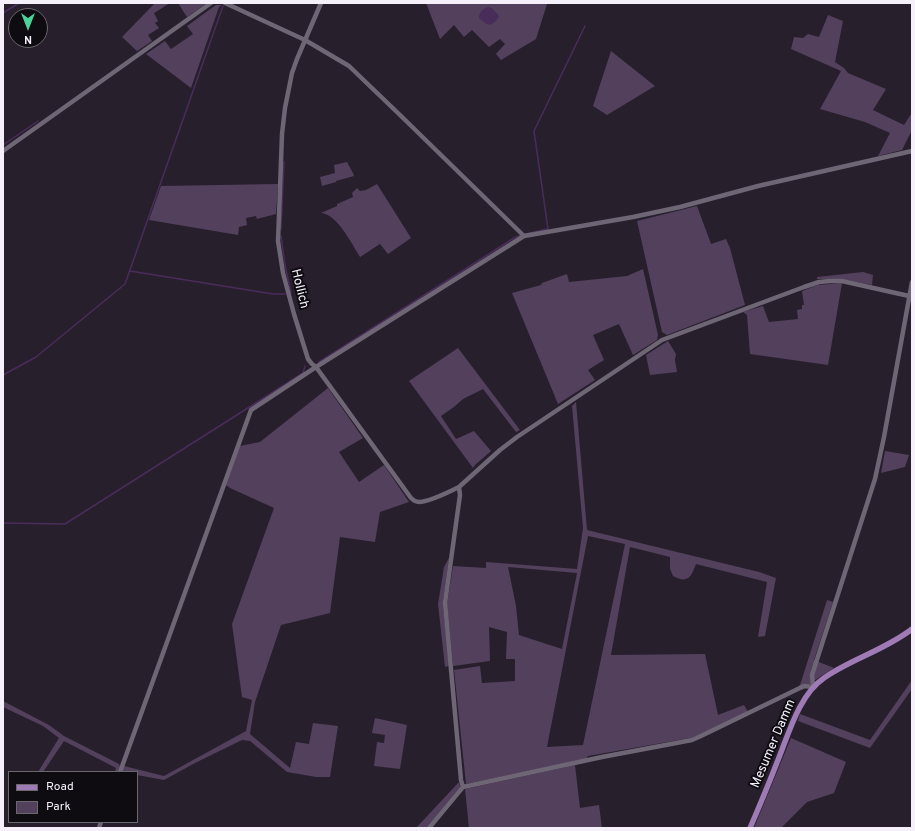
<!DOCTYPE html>
<html>
<head>
<meta charset="utf-8">
<style>
  body { margin:0 }
  #map { position:relative; width:915px; height:831px; overflow:hidden; background:#281f2d; font-family:Overpass,sans-serif }
  canvas { display:block }
  .frame { position:absolute; inset:0; border:4px solid #f6f0fa; pointer-events:none }
  .legend { position:absolute; left:8px; top:771px; width:130px; height:52px; box-sizing:border-box; background:#0e0b11; border:1px solid #6b676e; margin:0; padding:5px 7px; list-style:none; font-size:12px; color:#f6f0fa }
  .legend li { display:flex; align-items:center; gap:8px; height:20px }
  .legend b { width:20px; border:1px solid #6b676e }
  .north { position:absolute; left:8px; top:8px; width:40px; height:40px; box-sizing:border-box; background:#0e0b11; border:1px solid #6b676e; border-radius:50%; rotate:180deg; font-size:11px; font-weight:700; line-height:16px; text-align:center; color:#f6f0fa }
  .north::after { content:''; display:block; margin:auto; width:14px; height:18px; background:#4dd39a; clip-path:polygon(50% 0,100% 100%,50% 72%,0 100%) }
</style>
</head>
<body>
<div id="map">
<canvas width="915" height="831"></canvas>
<div class="frame"></div>
<ul class="legend">
<li><b style="height:5px;background:#9f7bb6"></b>Road</li>
<li><b style="height:11px;background:#52405d"></b>Park</li>
</ul>
<div class="north">N</div>
</div>
<script>
const context = document.querySelector('canvas').getContext('2d');
context.lineJoin = 'round';
function paint(path, color) { context.fillStyle = color; context.fill(path, 'evenodd'); }
function trace(path, color, width, dash) { context.strokeStyle = color; context.lineWidth = width; context.lineCap = dash ? 'butt' : 'round'; context.setLineDash(dash || []); context.stroke(path); }
function write(font, color, halo, rows, align = 'center') {
  context.font = font + ' Overpass,sans-serif'; context.lineWidth = 4; context.setLineDash([]); context.textBaseline = 'middle'; context.strokeStyle = halo; context.fillStyle = color; for (const [text, x, y, turn = 0] of rows) {
    context.save(); context.translate(x, y); context.rotate((+turn || 0) * Math.PI / 180); context.textAlign = isNaN(turn) ? turn : align; if (halo) context.strokeText(text, 0, 0); context.fillText(text, 0, 0); context.restore();
  }
}
paint(new Path2D(`
  M155 3H170L154 13 158 21 155 23 159 28 148 35 152 41 137 51 122 37Z
  M178 3H207L187 17Z
  M426 3H544L547 4 536 39 501 60 496 54 505 44 500 39 489 47 472 30 464 37 454 25 440 39Z
  M216 5H222L219 7 191 88 146 54 165 41 171 49 193 34 187 26Z
  M828 15 843 21 835 62 844 68 848 73 886 89 873 110 904 125 911 114H912V130L902 150 878 156 890 133 865 122 820 109 841 71 791 49 794 37 803 38 808 34 819 37Z
  M611 51 655 86 607 115 593 106Z
  M347 162 353 173 354 176 336 181V182L322 186 320 177 335 173 334 165Z
  M278 184 276 214 257 219 256 216 246 218 247 225 239 227 238 235 149 220 161 186Z
  M377 184 411 238 388 254 380 244 360 257C352 244 337 214 321 213L337 206V204L353 197 352 193 357 188 360 191 366 190Z
  M697 206 711 244 726 239 730 248 745 305 667 335 662 332 637 221Z
  M643 269 658 335 657 340 633 355 619 324 593 335 604 360 588 370 595 380 558 404 512 293 541 285 542 283 567 274 569 282 627 276Z
  M863 272 873 275 872 285 841 279H817V277Z
  M842 283 828 365 750 354 747 315 743 312 763 306 769 322 798 319 797 310 802 309V305H804L802 291 818 285Z
  M668 341 676 354 675 360 677 372 650 375 646 355Z
  M458 348 520 430 516 432 483 389 463 399 454 407 441 416 456 439 474 431 491 451 475 465 473 468 409 381Z
  M328 388 363 438 339 452 359 482 384 465 409 502 380 512 375 542 340 537 330 613 281 625 255 702 250 734 290 768 296 742 309 744 313 723 338 726 330 777H316L287 772 250 741 242 740 195 763 164 780 137 775V772H122L124 766 164 776 246 731 252 700 242 697 232 624 274 508 230 488 226 485 240 446 260 442Z
  M576 402 587 530 759 572 776 578 765 636 758 637 767 582 696 564C691 577 688 584 673 576L670 569V557L630 547 611 655 705 654 718 715 744 705 748 712 703 734 690 738 588 756 586 759 466 784 454 670 480 666 482 683 515 681V659H506L507 632 489 627 490 661 453 666 447 604 453 566 486 568V562L577 569 583 528 572 406ZM588 536 625 544 583 745 547 747ZM508 567 577 573 562 649 519 635 516 606Z
  M885 451 909 455 905 467 881 473Z
  M449 558 443 604 449 666 445 667 438 604 444 567Z
  M827 600 833 602 814 660 834 668 821 676 802 690 799 687 801 682Z
  M912 680V689L870 748 798 721 800 714 870 740Z
  M3 701 49 725 64 736 119 764 120 767 118 772H115L116 768 64 741 43 772H38L59 738 43 726 3 707Z
  M375 718 407 725 400 769 374 766 377 742 384 743 385 735 372 733Z
  M791 738 846 762 834 793 807 802 781 828H754Z
  M575 765 580 808 599 805 602 828H469L465 789Z
  M459 782 460 787 426 828H416Z`), '#52405d');
paint(new Path2D(`
  M488 7 492 8C494 12 498 12 499 17 491 27 489 27 479 18 479 12 483 9 488 7Z`), '#4a2c5b');
trace(new Path2D(`
  M3 13 19 3
  M3 145 38 121
  M281 229 284 162
  M525 234 548 229 534 131 585 26
  M281 236 285 265 291 293
  M130 271 273 294H285
  M319 362 514 238 521 235
  M3 375 36 357 125 284 223 6
  M3 523 65 524 303 373 305 366`), '#4a2c5b', 1.5);
trace(new Path2D(`
  M225 3 305 40 349 66 400 115 524 236
  M321 3 297 59 292 73 285 108 282 134 279 216 278 241 283 273 294 314 308 359 312 364 316 367 411 498C413 500 416 502 419 502 428 502 451 491 459 487
  M3 151 211 3
  M120 772 251 410 316 367 524 236 633 217 680 207 758 186 912 151
  M463 787 602 757 692 740 701 736 804 686 813 687 812 675 875 479 884 437 912 282
  M99 828 101 822
  M429 828 463 787 461 780 445 603 460 495 459 487 500 450 517 437 662 340 804 287 819 282 830 281H842L909 296`), '#6e6575', 4.5);
trace(new Path2D(`
  M750 828C760 805 769 783 778 760 789 733 799 695 824 678 851 659 885 650 912 629`), '#9f7bb6', 5.5);
write('13px', '#f6f0fa', '#0e0b11', [
  ["Hollich",299,289,76],
  ["Mesumer Damm",774,744,-67]
]);
</script>
</body>
</html>
